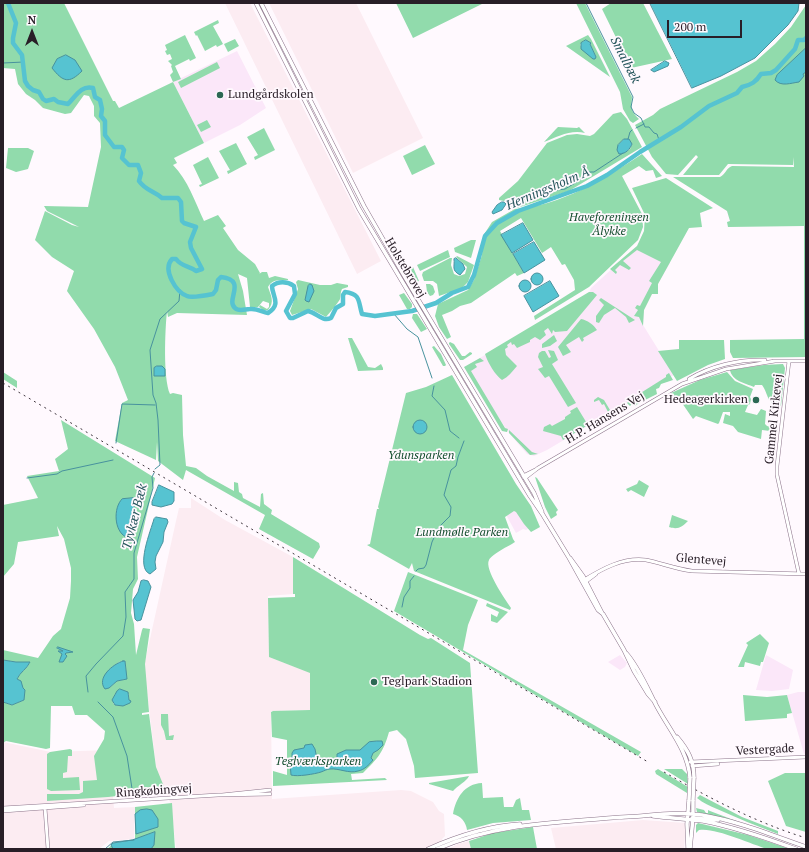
<!DOCTYPE html>
<html>
<head>
<meta charset="utf-8">
<style>
  body { margin:0 }
  #map { position:relative; width:809px; height:852px; overflow:hidden; background:#fff9fe; font-family:"PT Serif",serif }
  canvas { display:block }
  .frame { position:absolute; inset:0; border:4px solid #281e27; pointer-events:none }
  .north { position:absolute; left:12px; top:12px; width:40px; height:40px; -webkit-text-stroke:3px #fff9fe; paint-order:stroke; rotate:0deg; font-size:11px; font-weight:700; line-height:16px; text-align:center; color:#281e27 }
  .north::after { content:''; display:block; margin:auto; width:14px; height:18px; background:#281e27; clip-path:polygon(50% 0,100% 100%,50% 72%,0 100%) }
  .scale { position:absolute; left:667px; top:20px; width:75px; height:18px; box-sizing:border-box; border:2px solid #281e27; border-top:0; padding-left:5px; font-size:12px; line-height:14px; white-space:nowrap; color:#281e27; -webkit-text-stroke:3px #fff9fe; paint-order:stroke }
</style>
</head>
<body>
<div id="map">
<canvas width="809" height="852"></canvas>
<div class="frame"></div>
<div class="north">N</div>
<div class="scale">200 m</div>
</div>
<script>
const context = document.querySelector('canvas').getContext('2d');
context.lineJoin = 'round';
function paint(path, color) { context.fillStyle = color; context.fill(path, 'evenodd'); }
function trace(path, color, width, dash) { context.strokeStyle = color; context.lineWidth = width; context.lineCap = dash ? 'butt' : 'round'; context.setLineDash(dash || []); context.stroke(path); }
function write(font, color, halo, rows, align = 'center') {
  context.font = font + ' "PT Serif",serif'; context.lineWidth = 3.5; context.setLineDash([]); context.textBaseline = 'middle'; context.strokeStyle = halo; context.fillStyle = color; for (const [text, x, y, turn = 0] of rows) {
    context.save(); context.translate(x, y); context.rotate((+turn || 0) * Math.PI / 180); context.textAlign = isNaN(turn) ? turn : align; if (halo) context.strokeText(text, 0, 0); context.fillText(text, 0, 0); context.restore();
  }
}
paint(new Path2D(`
  M237 51 266 108 240 125 204 143 173 82Z
  M637 246 670 263 658 284V294H652L644 310 643 325 674 375 547 450 534 456 527 454 508 432 467 369 468 365 589 293 591 288Z
  M514 506 531 527 526 530 523 529 516 533 504 511Z
  M620 655 627 663 625 667 620 670 608 662Z
  M766 655 793 670 789 689 772 691 756 690Z
  M798 692H806V753L804 754 787 695Z`), '#fbe7f9');
paint(new Path2D(`
  M225 3H250L381 261 357 274Z
  M269 3H356L423 138 353 173Z
  M191 498 225 520 293 557V594L268 596 269 657 310 672V710L271 711 272 799 401 790 411 791 433 802 439 811 444 814 445 836 442 839 444 849H176L171 804 157 775 144 666 176 521 179 508H191Z
  M3 742 51 752 109 750 114 808 135 807 134 839 109 841 99 849H3Z
  M643 820 686 823 684 849H556L551 828Z
  M469 841 471 849H448L458 844Z`), '#fcecf2');
paint(new Path2D(`
  M3 3H64L113 101H115L119 108 173 82 170 75 173 72 171 66 172 65 168 61 172 59 170 54 167 55 165 51 167 50 165 45 185 35 196 58 190 61 189 59 175 66 181 79 173 82 204 143 174 158 177 163 173 165C188 180 195 202 204 221L218 215 226 226 223 228 238 250 255 264 260 273 259 274 262 272H267L269 278 275 276 288 279V280C280 280 272 279 268 287 271 296 275 302 268 310H263L259 307 260 305 267 309 269 307V303L263 301 258 307H250L247 278 238 274 243 291 247 315 177 313 168 317 167 311C165 330 163 378 170 394L173 393 182 395 183 435 186 466 196 468 207 476 234 491V482L238 483 239 492 242 494 243 498 260 507 261 494 263 493 264 504 272 510 271 514 319 543 320 547 313 559 259 529 265 515 186 470 183 480 158 461 157 442 156 460 115 441 122 403 128 400 115 367 94 329 67 291 74 271 52 257 35 240 45 211 72 225 79 227 47 211 44 206 88 207 101 147 100 123 94 116V106L89 96 84 95 71 113 65 114 43 108 35 100 26 94 18 84 15 69 3 68Z
  M396 3H484L413 38Z
  M576 3H585L632 97C631 109 631 111 639 119L633 123 630 121 623 109 620 92Z
  M611 3H643L672 59 631 68 602 9Z
  M806 5V357L733 358 730 352V340L804 339V226L728 227 727 222 730 221 727 211 673 177H720C726 174 726 168 732 166L794 167 793 157V165L728 164 719 175H683L698 157 696 155 678 175 666 174 652 157 635 125 653 115 660 109 737 72 756 61 775 44 791 27Z
  M218 20 219 23 213 26 223 44 217 47 216 45 205 51 197 35 196 36 194 32Z
  M588 35 591 39 610 77 566 46ZM584 41 591 43 590 44 596 57 580 45Z
  M235 39 239 46 228 52 224 44Z
  M217 62 220 68 181 88 178 82Z
  M621 112 627 119 642 147 569 191 514 209C561 206 604 179 642 154L662 176 656 178 653 170 646 171 639 166 622 176 642 214 643 227 638 240 589 287 535 320 534 316 575 290 574 280 565 264 562 265 551 247 542 253 521 218 500 231 524 273 517 276 515 273 471 303 460 306 452 311 442 315 451 337 447 339 439 327 435 316 438 304 468 290 474 280 482 255 483 236 492 222 513 210H509L507 207V203L504 201 499 200V198L518 181 547 143 567 135 577 134 590 136 594 134 613 114ZM624 139 632 144 630 149 622 154 618 145Z
  M207 120 211 127 201 132 197 125Z
  M558 127 577 128 579 127 585 133C571 129 557 137 544 142L556 129Z
  M264 128 275 150 255 160 254 157 258 155 247 137Z
  M236 143 247 164 228 174 227 171 230 170 219 151Z
  M425 145 435 164 412 175 403 156Z
  M8 148H28L34 151 28 169 16 172 6 168Z
  M208 157 219 178 200 187 199 185 202 184 193 165Z
  M666 178 713 208 700 213 702 227 689 228 658 284V294H652L644 310 643 326 639 317 634 316 638 310 635 308 637 305 640 306 652 283 649 281 661 262 637 250 623 261 631 268 629 270 620 265 615 270 617 272 616 274 610 269 637 246 644 231 645 215 632 188Z
  M471 240H476L471 258 455 252 454 248Z
  M448 250 450 257 420 271 417 265Z
  M457 256 474 265 468 282 462 288 439 296 437 284 433 281H424L422 275 423 272 450 258H452L451 265 454 274 459 276 465 274 467 267 456 257Z
  M413 267 419 281 414 283 409 269Z
  M298 280 320 285H331L337 283 348 285V287L342 289C340 293 341 296 340 299 339 302 328 315 326 317L311 309 292 315 290 311 298 289 296 282Z
  M426 284H430L433 286 435 292 433 295 430 296 427 292Z
  M589 292H593L597 295 567 331 555 332 553 330 552 334 548 328 544 331 546 335 540 340 535 337 530 340V342L517 348 514 344 512 345 511 342 507 345 508 347 505 349 506 355 517 366C512 372 508 377 502 380 495 375 488 363 485 354Z
  M404 293 412 304V307L410 309H407L399 295Z
  M601 298 635 320 629 323 626 317 615 308 604 315 599 323 596 322V316L604 305 599 300Z
  M413 314H417L427 329 421 332 412 318Z
  M581 319C587 320 594 325 597 330L583 338 584 340 582 342 579 337 566 345 571 352 563 356 558 347Z
  M554 335 557 341 550 346 542 348V344Z
  M348 338H352L368 367 375 368 381 364 383 368V370L358 371Z
  M679 340H724L725 359 708 365 677 381 658 351 679 349Z
  M450 342 454 344 462 356H465L470 352 472 353V354L463 360H460L449 344V343Z
  M434 346 441 354 446 365 445 366H443L432 347Z
  M548 350 554 351 558 360 552 364 576 403 568 407 549 376 545 378 538 369 543 367 538 357 539 353 542 351H545L549 358 551 357Z
  M480 358 484 361 475 364 477 367 471 371 505 428 508 429 507 432 502 431 464 367Z
  M783 364 785 368 781 406C766 405 769 394 762 385H755L754 387C745 383 732 381 730 370L764 365Z
  M3 372 17 381V388L3 379Z
  M727 372 735 381 753 389 750 397 751 399 750 404 748 405 745 412 757 415 761 409 766 411 765 424 767 426 778 429V432L762 430 761 439 738 432 733 426 723 423 725 414 730 416V412H723L719 423 718 424 696 416 693 419 682 403 673 400 671 393 700 380Z
  M669 373 673 380 661 384 659 388 656 389 657 394 643 401 639 394 666 377V375Z
  M452 375 516 484 531 506 540 527 531 532 524 524 516 512 514 511 505 517 513 539 515 542C509 546 492 554 489 560 484 569 505 599 511 608L510 610 414 571 412 563 409 569 367 545 370 544 377 509H379L378 507 406 393 426 387Z
  M598 397 604 400 610 410 608 412 604 404 602 405 599 400 594 402V400Z
  M636 397 639 398V403L635 406 632 404 630 406 627 403 631 399 634 400Z
  M577 407 588 425 563 440 561 436 543 431 544 427 550 424 552 426 565 419V417L571 413 570 411Z
  M61 420 155 478 137 557 138 579 133 589 131 613 134 624 136 655 142 630 143 628 150 629 145 664 149 712 142 713V715L149 714 156 767 167 794 158 795 157 792 108 797 47 801V794H79L83 792V781L97 780 94 756 104 739 105 731 87 715H75L72 706H51L50 748 46 749 6 741 3 743V702L12 705 24 700 23 688 17 679C20 672 28 668 30 662H16L3 660V650L38 658 53 636 61 629 70 598 71 581V568L64 539 57 526 59 536 18 542 14 564 3 577V505L38 498 27 476 59 471 55 459 68 449ZM135 500V503L126 536 117 513ZM125 661 126 679 117 681 109 688 111 668 119 662ZM115 694H129C128 704 124 706 115 705L113 703Z
  M509 430 532 452 538 454 530 455 509 433Z
  M535 477 537 478 558 510 556 512 557 515 551 519 545 507Z
  M639 480 649 486 644 497 631 490 628 492 626 489 637 484Z
  M672 515 688 521C682 527 678 530 669 527Z
  M293 557 420 635 428 639 431 638 470 663 478 773 415 778 414 766 406 739 397 730 389 732C383 753 378 758 363 773L351 774 352 780 385 778 387 780 273 786V771L287 775V740L272 737 271 712 273 711H271L310 710V673L269 657 268 598 295 597V594H293Z
  M408 572 478 600 468 625 463 650 641 752 638 756 394 611Z
  M487 603 508 612 497 623 491 621V614L497 617 499 612 486 606Z
  M760 634 769 643 763 662H761L760 666 745 662 744 667H738L748 645 746 643Z
  M743 695 767 697 787 695 792 713 787 714V718L745 721Z
  M161 714H168L169 736 174 735 173 740H166L164 731 161 725Z
  M70 749 72 750V756H68L67 772 63 773V778L79 777 80 790 51 791 47 789V754L50 752Z
  M658 769 688 787 687 793 656 774 655 771Z
  M664 769H682L687 774 688 784Z
  M785 773H806V832L786 826 768 781Z
  M469 776C467 781 457 786 453 791L429 784V783Z
  M482 783 483 798 503 797 504 807H513L516 800 520 798 522 810H529L531 820 493 823 467 830C466 822 461 816 453 814 456 798 464 784 482 783Z
  M700 795 742 817 778 831V834C757 826 737 818 717 809 710 806 703 803 697 798Z
  M172 803 175 849H107L113 844 135 841V807Z
  M696 808 704 810 706 813H708V810L710 811 739 822 697 812Z
  M698 823 748 835 790 849C783 849 775 850 768 849 750 844 715 827 699 830L696 833V825Z
  M533 827 537 849H471L469 841 493 833Z`), '#91dbac');
const water = new Path2D(`
  M650 3H799L798 11 788 25 755 58 721 76 692 88Z
  M586 40 591 43 590 44 596 57 595 59H593L581 49V43Z
  M806 48V72L803 74 804 76 799 82C791 83 781 87 775 80L777 75Z
  M66 55 75 60 82 71C69 84 63 82 52 68L57 59Z
  M665 61 669 63 668 66 654 72 651 70Z
  M624 139H629L632 144C630 149 626 154 619 154L617 150 618 145Z
  M502 202H504L506 204 502 210 493 214 492 212 497 205Z
  M523 223 533 240 512 253 501 235Z
  M534 242 545 260 524 273 513 254Z
  M456 258 463 264 465 269 460 275C451 270 455 267 454 259Z
  M531 279a6 6 0 1 1 12 0a6 6 0 1 1-12 0Z
  M519 286a6 6 0 1 1 12 0a6 6 0 1 1-12 0Z
  M550 281 559 296 533 312 524 296Z
  M310 284 312 285 314 291 309 302 306 301 305 300 308 286Z
  M157 366H162L165 369V376H154V368Z
  M413 427a7 7 0 1 1 14 0a7 7 0 1 1-14 0Z
  M159 485 174 492V501L172 504 161 507 152 505V502Z
  M134 498 135 503 126 537C114 531 113 508 122 499Z
  M156 517 167 519 168 522 164 532 163 542 156 556 155 562 156 569 150 574C135 568 151 530 154 519Z
  M144 580 148 581 151 587 141 620 137 621 135 619 133 600 138 592 141 581Z
  M58 647 73 652 66 653 65 654 67 656 63 662H59L62 654 58 651H63L57 648Z
  M3 660 16 662H30C27 669 20 672 17 679L21 681 23 688 25 690 24 700 12 705 3 702Z
  M123 661H125L127 679 117 681 109 688 105 689C96 678 113 664 123 661Z
  M120 689 128 692 129 700 131 701 130 703 123 706 115 705 112 700 117 691Z
  M377 741H382L383 745 378 750 373 753 371 758 373 760C369 765 364 770 358 771 349 774 339 768 330 769 327 769 324 771 321 772 315 774 297 777 291 775L290 762 292 759V753L294 750 304 748 305 745 312 744 315 749 317 759 333 760 337 758V754L346 750H360L369 742Z
  M147 809 152 810 158 819V827L136 834 135 814 140 810Z
  M155 832 154 845 151 849H113L111 845 113 843 132 840Z`);
paint(water, '#56c3d1');
trace(water, '#48929e', 1);
trace(new Path2D(`
  M586 3 633 97 631 107 634 113 641 118 645 127H649L654 133 657 134 659 140
  M3 63 24 62
  M636 128 644 124
  M628 139 630 132 632 130
  M535 198 550 191 565 189 580 180 586 172H594L623 153
  M394 314 407 329 418 337 432 378
  M434 386 432 396 445 410 450 431 459 438
  M116 443 122 404 155 405
  M155 469 160 465 158 420 156 403 153 395 150 350 160 319 179 301 180 290
  M27 478 57 474 62 471 113 460
  M416 571 418 569 424 568 426 565 432 542 439 527 450 516 451 507 444 495 451 470 456 466 458 457 464 441
  M402 607 404 597 410 588V581L414 576
  M88 692 86 676 96 664 123 636 126 617 125 592 134 579V553L153 488 152 477 154 473
  M98 702 113 717 127 756 133 795
  M105 849 113 842 134 840`), '#48929e', 1);
trace(new Path2D(`
  M8 3 16 23 13 38V43L22 55 25 81 28 86 33 90 39 92 43 99 46 101 54 99 58 102 68 104C76 96 81 85 93 88L95 97 100 100 102 109 101 116 105 121V135L114 147H122L124 150 122 158 129 165H138L141 173 139 181C146 191 153 190 162 198H178L181 202 182 221 184 223 196 227 190 242 191 248 202 269 196 271C188 265 182 267 176 259H172C162 270 176 292 187 296 191 298 208 295 213 294L216 290 218 280 221 277C248 280 225 300 235 308 239 312 245 309 250 309 257 308 262 312 268 313 282 304 272 296 272 286 278 281 287 281 294 286L295 294 286 311 290 318H293L308 311C317 313 322 322 331 318L336 308 343 304V295L345 292C361 294 358 301 362 314L375 316 412 311 436 303 452 293 468 287 474 275 485 236 497 223 518 211 587 186 607 175 640 152 681 127 709 106 737 93 742 87C751 85 756 82 761 74L771 73 776 70 795 49 798 40H804L806 38`), '#56c3d1', 4.5);
const tertiary = new Path2D(`
  M773 361H806
  M789 361 777 466V475L799 574
  M689 379C711 366 739 359 765 360
  M523 476 537 469
  M525 478 538 468 682 384 726 369 775 361
  M584 580C602 569 623 557 646 560 661 563 676 569 692 571L806 574
  M584 583 596 574
  M690 762 806 757
  M692 766 718 764
  M222 795 270 790
  M3 808 218 795 270 794
  M45 808 48 849
  M3 811 84 805`);
const secondary = new Path2D(`
  M256 3 359 209 530 496 543 515 568 556 598 610 603 614 624 650 634 671 648 694 655 702
  M261 3 364 206 403 274 534 493 542 512
  M570 558 583 576 602 613
  M626 653C637 665 647 687 654 701 666 726 688 749 690 778
  M677 737C688 750 694 761 694 778
  M653 816C670 818 686 819 703 821 735 827 766 838 796 849
  M692 818 718 820
  M428 849C457 836 488 826 520 824
  M437 849C496 823 560 822 624 817 651 816 674 811 702 815 738 821 772 835 806 847
  M688 849 687 824 689 800
  M690 849 693 818V800`);
trace(tertiary, '#8c748a', 4);
trace(secondary, '#8c748a', 4.5);
trace(tertiary, '#fff', 3);
trace(secondary, '#fff', 3.5);
trace(new Path2D(`
  M3 383 648 762
  M664 772C709 798 755 822 806 838`), '#3f363e', 1, [2, 4]);
const secondaryBridge = new Path2D(`
  M689 800 690 778
  M693 800 694 778`);
trace(secondaryBridge, '#8c748a', 4.5, []);
trace(secondaryBridge, '#fff', 3.5);
for (const [x, y, r, color] of [
  [220,95,4,"#2c6854"],
  [756,400,4,"#2c6854"],
  [374,682,4,"#2c6854"]
]) { const dot = new Path2D(); dot.arc(x, y, r, 0, 2 * Math.PI); context.fillStyle = color; context.fill(dot); trace(dot, '#fff9fe', 1.5); }
write('12px', '#281e27', '#fff9fe', [
  ["Lundgårdskolen",228,95],
  ["Hedeagerkirken",748,400,"right"],
  ["Teglpark Stadion",382,682]
], 'left');
write('italic 12px', '#164f30', '#fff9fe', [
  ["Haveforeningen",609,218],
  ["Ålykke",609,232],
  ["Ydunsparken",421,456],
  ["Lundmølle Parken",462,533],
  ["Teglværksparken",318,762]
]);
write('12px', '#281e27', '#fff9fe', [
  ["Holstebrovej",405,268,59],
  ["H.P. Hansens Vej",605,418,-31],
  ["Gammel Kirkevej",774,419,-84],
  ["Glentevej",701,560,5],
  ["Vestergade",765,750,-3],
  ["Ringkøbingvej",154,791,-4]
]);
write('italic 13px', '#26565c', '#fff9fe', [
  ["Smalbæk",625,60,63],
  ["Herningsholm Å",548,189,-23],
  ["Tyvkær Bæk",135,517,-76]
]);
</script>
</body>
</html>
